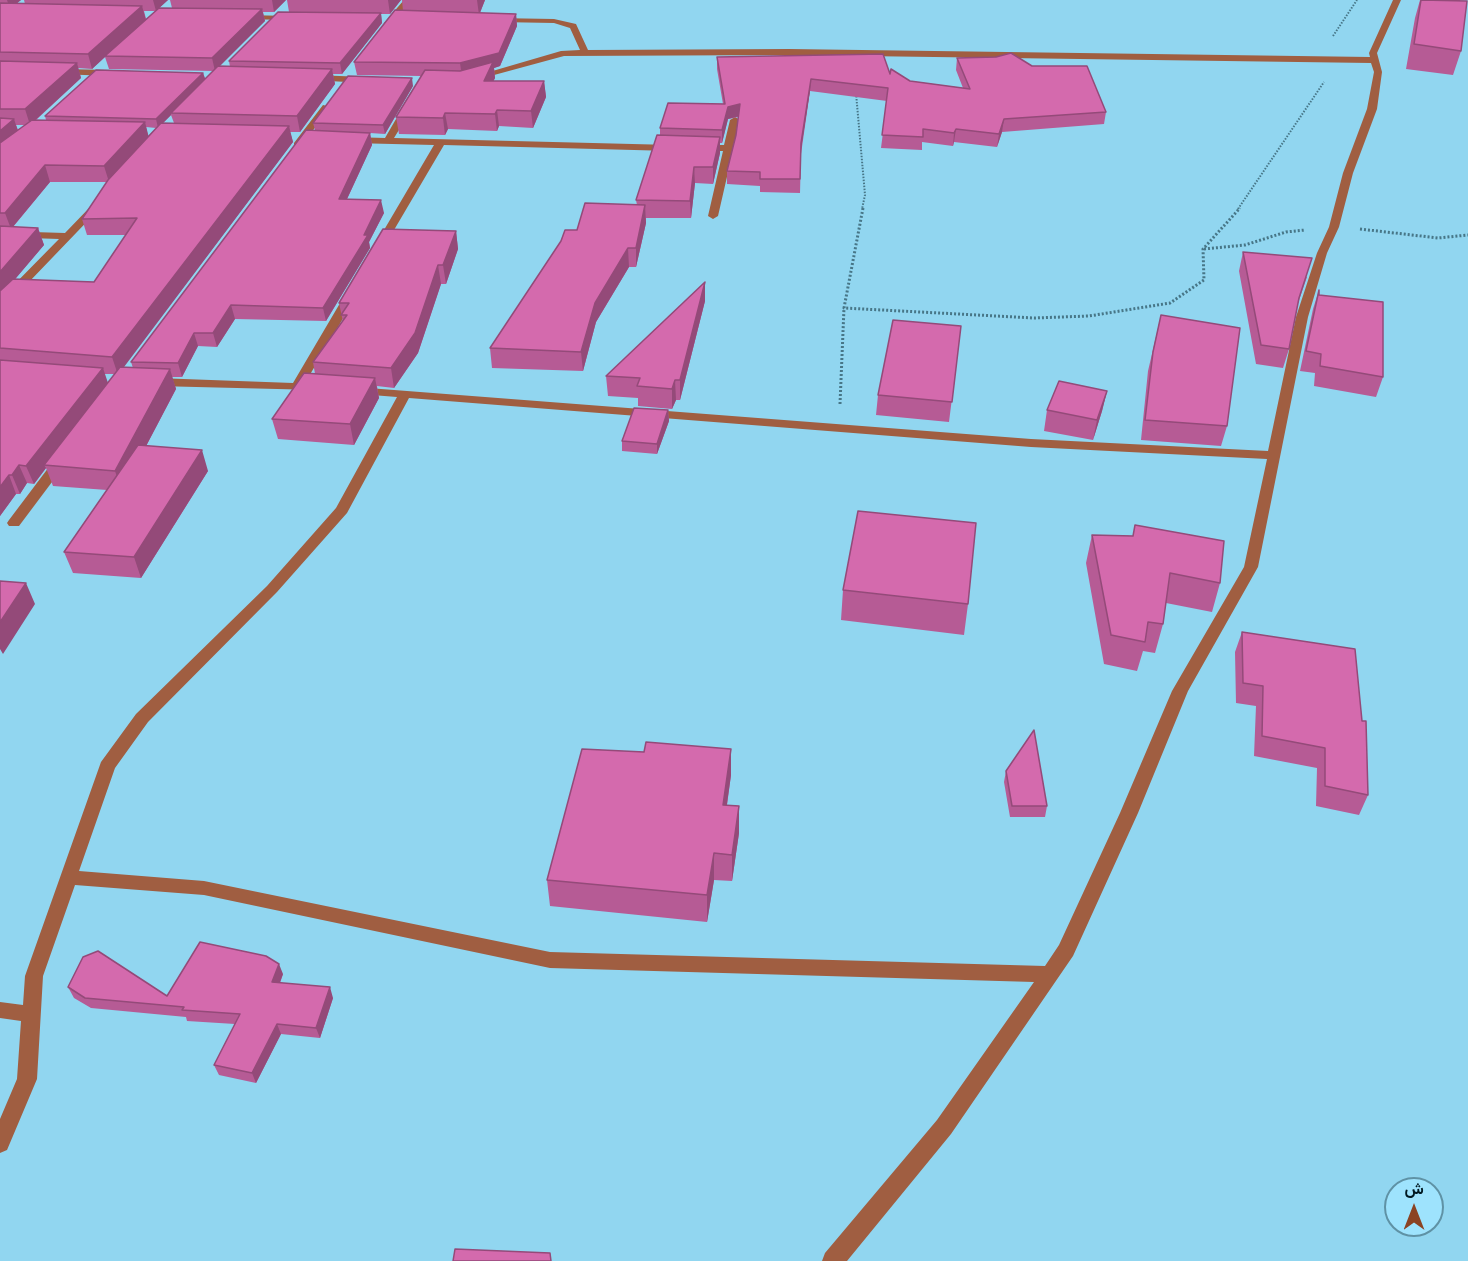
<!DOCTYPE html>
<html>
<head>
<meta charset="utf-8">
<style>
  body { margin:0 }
  #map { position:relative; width:1468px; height:1261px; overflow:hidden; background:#91d6f0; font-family:Georgia,Vazirmatn,serif }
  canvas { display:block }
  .north { position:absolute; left:1384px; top:1177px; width:60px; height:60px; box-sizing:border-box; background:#9ee3fd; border:2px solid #5f92a5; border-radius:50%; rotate:0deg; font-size:16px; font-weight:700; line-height:24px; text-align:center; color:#001922 }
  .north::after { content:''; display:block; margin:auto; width:21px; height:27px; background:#8b4323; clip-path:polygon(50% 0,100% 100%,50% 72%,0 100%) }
</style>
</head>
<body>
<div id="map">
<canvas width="1468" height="1261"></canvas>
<div class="north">ش</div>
</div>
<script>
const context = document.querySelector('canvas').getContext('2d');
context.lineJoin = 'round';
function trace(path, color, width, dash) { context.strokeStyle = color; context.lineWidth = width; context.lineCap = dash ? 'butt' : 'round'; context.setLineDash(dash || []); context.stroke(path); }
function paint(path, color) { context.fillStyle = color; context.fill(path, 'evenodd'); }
trace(new Path2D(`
  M1333 36 1357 0
  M856 93 865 195 862 209
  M1238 209 1324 82`), '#477687', 2, [1.5, 1.5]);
trace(new Path2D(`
  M863 208 844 308 1034 318 1089 316 1170 303 1204 280 1203 249 1240 208
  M1360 229 1438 238 1468 235
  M1204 249 1245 245 1286 232 1305 230
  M840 404 844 308`), '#477687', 3, [2, 2]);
paint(new Path2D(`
  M404 0H412L390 27H384V23Z
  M1393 0H1401L1377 53 1382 72 1377 109 1353 173 1339 227 1327 253 1308 317 1258 567 1188 691 1138 813 1073 956 951 1134 847 1261H822L825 1253 937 1120 1034 982 550 968 204 895 75 885 43 976 37 1079 7 1150 0 1153V1119L17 1079 21 1021 0 1018V1002L23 1005 25 976 101 762 136 714 267 586 336 508 397 397 359 394 355 393V387L1031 439 1268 451 1296 317 1317 253 1329 227 1343 173 1367 109 1374 72 1371 63 789 55 564 56 472 81V77L561 51 580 50 570 28 554 23 498 22H495V18L554 19 576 24 588 50 789 49 1370 57 1369 53ZM409 398 1031 447 1267 459 1244 567 1172 691 1120 813 1059 945 1045 966 550 952 204 881 79 871 115 768 148 722 277 592 347 513Z
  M243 15 291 16 295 18 291 20 240 19 239 17Z
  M59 69 113 70 117 73 113 76 56 74V70Z
  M314 75 365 77 369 80 365 83 311 80 310 78Z
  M408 104 413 107 394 138 672 145 677 148 672 151 444 145 384 247 379 250 374 247 434 145 351 143 346 140 351 137 385 138 403 107Z
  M323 105 331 107 300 147H294V143Z
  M735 117 740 120 718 216 713 219 708 216 723 151H702L697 148 702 145H724L730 120Z
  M92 205 101 207 4 308 0 309V299L59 239 0 237V231L65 233Z
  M352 290 358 293 305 383 318 384V390L156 386 150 382 156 378 293 383 346 293Z
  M60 458 67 462 19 526H9L7 523 9 520 55 459Z`), '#a05e41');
paint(new Path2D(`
  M0 0H21L17 3 25 4 24 0H168L159 8H172L170 0H286L274 12H263L265 21 219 66 230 67 229 61 289 12 287 0H401L390 14H381L382 23 342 74H333L335 84 300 132H290L293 142 123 367 133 368 131 362 315 130 313 123 413 86 385 134 370 133 372 145 347 199 384 213 369 242 370 248 326 321 235 319 217 347 198 346 182 377H172L176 389 146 446 208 471 141 578 73 573 64 552 107 490 53 486 46 468 34 484 27 483 20 494H16L0 516ZM144 11H155L146 19ZM105 57 109 69 214 71 205 79 203 73 45 116 46 120H36L81 78 78 68 92 69ZM171 115 174 123H163ZM16 125H25L18 130ZM146 127 156 128 148 136ZM50 182H107L82 219 87 235H126L94 282 15 279 44 245 38 228 13 227ZM104 374H115L108 384Z
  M402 0H485L480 13 516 14 517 26 500 66 494 68 495 78 493 81H544L546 97 533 128 499 126 497 131 448 129 445 135 399 134 396 117 421 76 357 75 354 62 403 11Z
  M1420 0H1460L1461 51 1453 75 1406 69 1415 18Z
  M717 57 890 74 910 81 963 88 956 70 957 58 1106 112 1104 124 1002 132 997 147 954 142 953 146 922 142V150L881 148 887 101 810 91 801 154 800 193 760 192V186L727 184V171L736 135 738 117 728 119 722 143H720V153L713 184 695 183 691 218H646V223L636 267H629L596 322 583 371 492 368 490 348 577 230 637 205 636 200 660 135V128L723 104 717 69Z
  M456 231 458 249 446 284H441L418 353 394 388 377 386 379 398 354 445 278 439 272 419 315 374 313 362 343 322 339 303Z
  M1243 252 1307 277 1298 303 1289 349 1283 368 1256 364 1239 271Z
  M705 282V301L680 400H676L672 409 638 406V398L608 396 606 376Z
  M1319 290V295L1383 377 1376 397 1314 386 1315 373 1300 371 1313 309Z
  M1161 315 1227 426 1221 446 1141 440 1148 371Z
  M961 326 949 422 876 415 878 395Z
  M1107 391 1102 411 1093 440 1044 431 1047 410Z
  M668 410 669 421 657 454 622 451V441Z
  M1135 525 1220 583 1212 612 1166 603 1163 624 1155 653 1143 651 1137 671 1104 664 1086 563 1092 535 1133 536Z
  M843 590 968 604 964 635 841 620Z
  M1242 632 1368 795 1359 815 1316 806 1317 768 1254 756 1256 706 1236 703 1235 652Z
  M731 749V775L727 805 739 806V833L732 881 714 880 707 922 550 906 547 880 644 752Z
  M1006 771 1047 806 1045 817H1010L1004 782Z
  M283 974 280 983 333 998 320 1038 281 1034 256 1083 219 1075 214 1065 235 1024 187 1021 186 1017 91 1008 74 998 68 987 167 996Z`), '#b65b95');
paint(new Path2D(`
  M7 0H21L10 9Z
  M153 0H168L156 11Z
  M272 0H286L274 12Z
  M388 0H401L390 14Z
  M477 0H485L479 15Z
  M142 6 146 20 105 56V57L92 69 88 54Z
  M262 9 265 21 215 71 212 58Z
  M381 13 382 23 342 74 340 63Z
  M516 14 517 26 500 66 494 68 495 78 486 97 484 81 462 77 460 63Z
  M77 63 81 78 30 125 25 109Z
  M332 69 335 84 300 132 297 116Z
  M203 73 206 81 171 113V115L158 128 156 119Z
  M412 78 413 86 385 134 383 125Z
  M811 79 810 91 800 156 801 143Z
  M544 81 546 97 533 128 531 111Z
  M740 104V116L728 119 722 143V130L728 107Z
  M497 110 499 126 497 131 495 114Z
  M445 113 448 129 445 135 443 118Z
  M14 119 19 134 0 152V131Z
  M1004 119 1002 132 997 147 999 134Z
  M145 122 149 138 109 182 104 166Z
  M289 126 293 142 118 375 112 357Z
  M956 129 954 142 953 146 954 133Z
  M370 133 372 145 341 212 339 199Z
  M720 137V153L713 184V167Z
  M45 165 50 182 11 229 5 213Z
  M694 167 695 183 691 218 690 201Z
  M381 200 384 213 369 242 370 248 326 321 323 308 364 235Z
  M645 205 646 223 636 267V248Z
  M38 228 44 245 0 297V272Z
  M456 231 458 249 446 284 443 265Z
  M628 248 629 267 596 322 583 371 581 352 595 303Z
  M438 265 441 284 418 353 394 388 391 368Z
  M705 282V301L680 400V380Z
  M231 305 235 319 217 347 213 333Z
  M194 333 198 346 182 377 178 363Z
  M103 368 109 386 44 465 46 468 34 484 26 466Z
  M170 369 176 389 122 492 115 471Z
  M375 378 379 398 354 445 350 424Z
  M675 380 676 400 672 409V389Z
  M1107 391 1102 411 1093 440 1097 420Z
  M668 410 669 421 657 454V444Z
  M202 450 208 471 141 578 134 557Z
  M19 465 27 483 20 494 12 475Z
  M9 475 16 494 0 516V487Z
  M26 583 35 604 3 654 0 649V622Z
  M731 749V775L723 832V805Z
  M739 806V833L732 881V855Z
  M714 853V880L707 922V895Z
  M279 964 283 974 276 993 272 982Z
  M330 987 333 998 320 1038 316 1028Z
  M277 1024 281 1034 256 1083 252 1073Z`), '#944a79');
const building = new Path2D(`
  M1421 0 1467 1 1461 51 1414 44Z
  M0 3 142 6 88 54 0 52Z
  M159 8 262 9 212 58 105 56Z
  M395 10 516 14 499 53 460 63 354 62Z
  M278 12 381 13 340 63 229 61Z
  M1011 53 1032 66H1087L1106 112 1004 119 999 134 956 129 954 133 923 129V137L882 135 888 88 811 79 801 143 800 179H760V172L727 171 736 135 740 104 728 107 722 130 660 128 668 103 725 104 717 57 883 54 890 74 891 69 910 81 970 89 957 58 996 57Z
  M0 61 77 63 25 109H0Z
  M493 62 484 81H544L531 111 497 110 495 114 445 113 443 118 396 117 425 70 460 71Z
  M218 66 332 69 297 116 171 113Z
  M96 70 203 73 156 119 45 116Z
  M348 76 412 78 383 125 313 123Z
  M0 118 14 119 0 131Z
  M32 120 145 122 104 166 45 165 5 213H0V143Z
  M161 123 289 126 112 357 0 348V291L13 279 94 282 137 218 82 219 108 180Z
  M306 130 370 133 339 199 381 200 364 235H368L323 308 231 305 213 333H194L178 363 131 362Z
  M657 135 720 137 713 167H694L690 201 636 200Z
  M585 203 645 205 636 248H628L595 303 581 352 490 348 561 241 565 230H577Z
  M0 226 38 228 0 272Z
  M383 229 456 231 443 265H438L415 333 391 368 313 362 347 315H341L349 303H339Z
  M1243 252 1312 258 1299 298 1289 349 1261 345Z
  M705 282 680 380H675L672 389 637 386 640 378 606 376Z
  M1319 290V295L1383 302V377L1320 366 1321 354 1306 351Z
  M1161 315 1240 328 1227 426 1145 420 1153 352Z
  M893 320 961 326 952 402 878 395Z
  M0 360 103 368 26 466 19 465 12 475H9L0 487Z
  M120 367 170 369 115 471 44 465Z
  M304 373 375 378 350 424 272 419Z
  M1059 381 1107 391 1097 420 1047 410Z
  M634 408 668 410 657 444 622 441Z
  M138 445 202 450 134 557 64 552Z
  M858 511 976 523 968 604 843 590Z
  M1135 525 1224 541 1220 583 1170 573 1163 624 1148 622 1145 642 1111 635 1092 535 1133 536Z
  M0 581 26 583 0 622Z
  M1242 632 1355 649 1362 721H1366L1368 795 1325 786V748L1262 736 1263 686 1243 683Z
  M1034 730 1047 806H1012L1006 771Z
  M646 742 731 749 723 805 739 806 732 855 714 853 707 895 547 880 582 749 644 752Z
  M200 942 266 956 279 964 272 982 330 987 316 1028 277 1024 252 1073 214 1065 240 1014 182 1010 184 1007 85 998 68 987 83 957 98 951 167 996Z
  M455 1249 550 1253 551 1261H453Z`);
paint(building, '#d46aad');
trace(building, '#944a79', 1.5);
</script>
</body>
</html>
